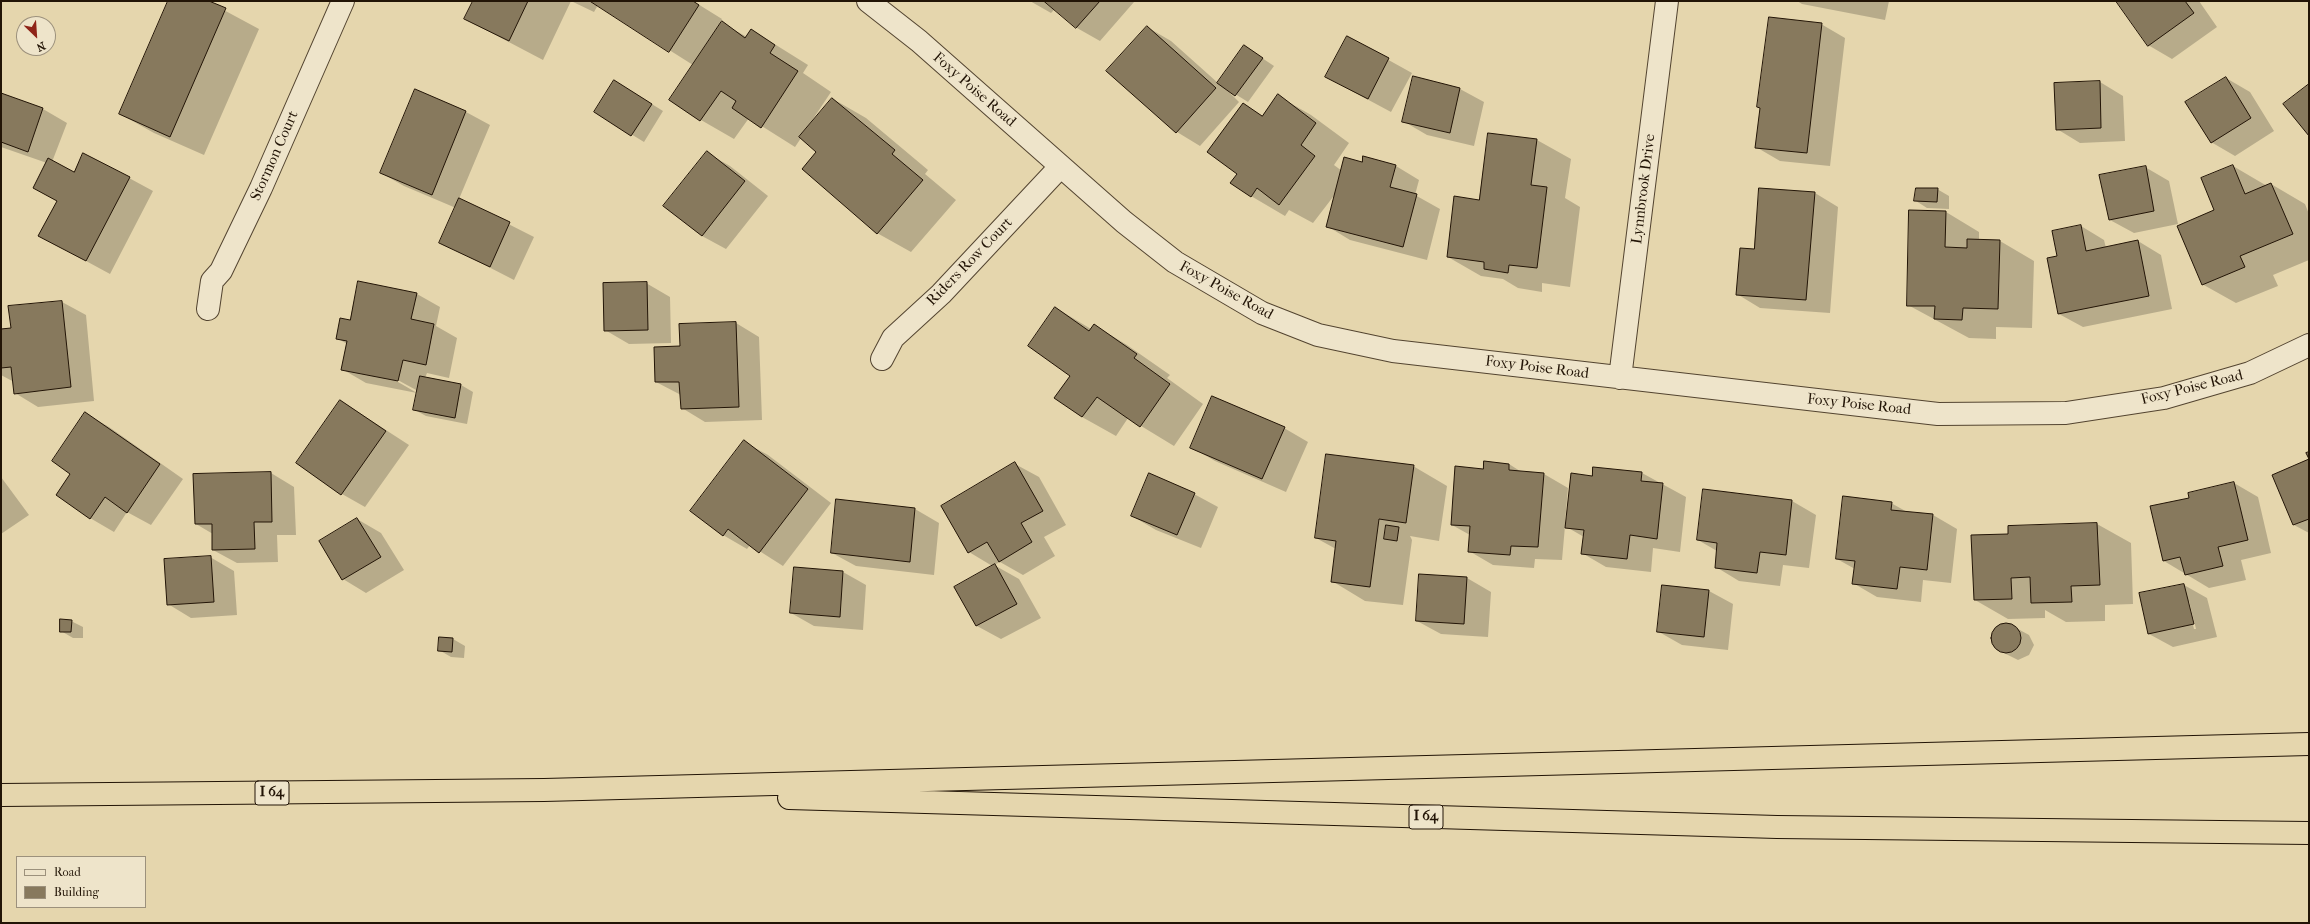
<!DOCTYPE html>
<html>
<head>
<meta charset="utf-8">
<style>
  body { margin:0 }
  #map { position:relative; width:2310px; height:924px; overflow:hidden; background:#e5d6ad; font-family:"IM FELL French Canon",serif }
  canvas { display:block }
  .frame { position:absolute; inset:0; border:2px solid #221406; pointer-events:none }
  .legend { position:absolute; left:16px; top:856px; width:130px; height:52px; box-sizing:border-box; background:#eee4ca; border:1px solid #9c917c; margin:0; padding:5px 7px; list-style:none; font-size:12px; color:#221406 }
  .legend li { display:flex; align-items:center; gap:8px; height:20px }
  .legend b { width:20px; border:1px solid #9c917c }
  .north { position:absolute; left:16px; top:16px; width:40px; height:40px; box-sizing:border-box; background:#eee4ca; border:1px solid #9c917c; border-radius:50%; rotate:155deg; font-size:11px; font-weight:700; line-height:16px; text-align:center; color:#221406 }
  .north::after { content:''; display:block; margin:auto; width:14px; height:18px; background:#8f2418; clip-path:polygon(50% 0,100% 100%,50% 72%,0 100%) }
</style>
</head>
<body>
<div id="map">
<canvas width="2310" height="924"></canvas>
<div class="frame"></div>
<ul class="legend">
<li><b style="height:5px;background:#eee4ca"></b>Road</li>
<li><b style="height:11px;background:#87795d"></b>Building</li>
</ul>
<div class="north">N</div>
</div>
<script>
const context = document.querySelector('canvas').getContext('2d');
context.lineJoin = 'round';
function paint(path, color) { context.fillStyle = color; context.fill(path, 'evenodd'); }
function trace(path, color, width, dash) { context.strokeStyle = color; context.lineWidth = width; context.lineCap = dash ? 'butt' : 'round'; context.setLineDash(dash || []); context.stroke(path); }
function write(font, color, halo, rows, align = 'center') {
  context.font = font + ' "IM FELL French Canon",serif'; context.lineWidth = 3; context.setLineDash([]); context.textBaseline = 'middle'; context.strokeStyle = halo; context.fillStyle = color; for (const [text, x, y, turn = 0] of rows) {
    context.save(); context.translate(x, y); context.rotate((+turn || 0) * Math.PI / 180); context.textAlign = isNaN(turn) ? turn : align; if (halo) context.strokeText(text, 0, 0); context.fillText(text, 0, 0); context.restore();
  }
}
paint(new Path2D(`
  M169 1H207L259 29 204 155 154 133 120 114Z
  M474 1H571L543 60 465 19Z
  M571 1H693L722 19 720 22 747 37 752 30 808 65 803 73 831 92 811 122 833 99 866 118 928 170 925 174 956 200 911 252 877 233 818 152 801 138 795 147 749 118 734 139 701 120 670 100 693 65 598 5 594 12Z
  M1030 1H1132L1134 2 1100 41 1077 28 1055 9 1051 13Z
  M1797 1H1889L1885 20 1802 4Z
  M2117 1H2199L2217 27 2172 59 2148 45Z
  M1821 24 1845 38 1830 166 1780 161 1756 147Z
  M1147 27 1171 41 1218 83 1244 46 1274 66 1248 102 1224 87 1239 102 1200 146 1177 132Z
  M1347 37 1412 73 1391 112 1350 90Z
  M1413 78 1460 89 1484 102 1474 146 1427 135 1403 121Z
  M2226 78 2250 92 2274 131 2235 156 2211 142Z
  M2100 82 2123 96 2125 141 2080 143 2057 129Z
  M626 88 663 111 644 142 595 112Z
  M415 90 466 112 490 125 459 199 534 237 514 280 440 242 456 208 404 186 381 173Z
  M1 94 43 109 67 123 52 162 74 173 129 178 153 191 110 274 40 236 58 201 34 188 47 163 1 147Z
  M1278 96 1311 115 1349 143 1334 165 1342 171 1363 163 1364 157 1396 166 1419 180 1415 195 1440 209 1427 260 1350 240 1327 226 1336 193 1313 223 1289 210 1285 216 1251 196 1238 174 1243 104 1263 116Z
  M1489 134 1537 140 1571 159 1565 198 1580 207 1570 287 1542 283V292L1518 288 1503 279 1481 276 1448 257 1480 201Z
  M707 153 730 166 768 196 726 249 702 236Z
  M2233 166 2267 186 2271 184 2305 204 2309 214V260L2273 275 2278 286 2236 303 2202 284Z
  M2145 167 2169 181 2178 224 2134 233 2110 220Z
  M1937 189 1949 196V209L1927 208 1916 201Z
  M1815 193 1838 207 1830 313 1760 308 1737 294Z
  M1946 212 1979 232V241H2000L2034 261 2032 328 1996 327V339L1969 338 1908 305Z
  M2081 226 2104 240 2106 248 2138 241 2161 255 2172 309 2083 327 2059 314 2049 259 2059 257Z
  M646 283 670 297 671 343 629 344 605 330Z
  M417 294 440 307 436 326 457 338 449 378 427 373 425 378 461 385 473 392 467 424 426 416 415 410 418 391 394 378 393 379 417 393 366 383 342 369 347 344 337 338 350 321Z
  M62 302 86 315 94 401 38 407 15 393 14 382 1 375V330L12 329Z
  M1056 308 1091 329 1094 325 1127 345 1170 375 1167 378 1203 404 1174 446 1128 418 1116 436 1082 417Z
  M736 323 759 337 762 420 705 422 682 408 681 395 656 382 681 347Z
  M341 401 409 445 365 507 342 494Z
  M85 413 109 427 183 479 151 525 127 512 114 532 90 518 72 474Z
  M1284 428 1308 442 1286 492 1215 461 1191 447Z
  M744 442 768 455 831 503 783 566 750 545 747 549 723 535Z
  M2309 460V533L2294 525Z
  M1485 462 1509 464 1523 473 1544 474 1568 488 1565 522H1567L1593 477 1642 473 1686 497 1680 552 1653 548 1651 572 1606 567 1582 553 1584 537 1565 526 1562 560 1535 559 1534 568 1493 565 1469 551 1470 535 1452 525 1484 470Z
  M1015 464 1039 477 1066 525 1044 537 1055 556 1023 575 1000 562 994 565 1019 579 1041 618 1001 639 977 626 956 587 994 567 969 552Z
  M1413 466 1447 486 1439 541 1410 536 1412 540 1403 605 1365 601 1332 581 1336 549 1316 538Z
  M271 473 294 487 296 535H277L278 562 237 563 213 550V534L196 524Z
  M1 477 29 515 1 534Z
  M2234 483 2258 497 2271 553 2241 560 2246 580 2209 588 2164 561 2190 499Z
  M1704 490 1792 501 1816 515 1809 568 1783 565 1780 586 1739 581 1716 567 1717 551 1698 540Z
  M1194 494 1218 507 1201 548 1156 530 1132 516Z
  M837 500 915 509 939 523 934 575 856 566 832 553Z
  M1891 503 1909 513 1933 515 1957 529 1951 583 1923 580 1921 602 1877 597 1853 583 1855 569 1837 559Z
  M357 519 381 533 404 570 366 593 343 579Z
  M2097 524 2131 543 2133 604 2105 605V621L2066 622 2045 610V618L2008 619 1975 600 2009 535Z
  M210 557 234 571 237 615 191 618 168 604Z
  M843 572 866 585 863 630 814 626 791 613Z
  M1467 578 1491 592 1488 637 1441 634 1417 621Z
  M2184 585 2207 598 2217 637 2173 647 2149 634ZM2187 601H2189L2196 629H2194Z
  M1663 586 1709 591 1733 604 1728 650 1682 645 1659 632Z
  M71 621 83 627V638H73L61 631Z
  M2007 623 2029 635 2034 645 2029 655 2018 660 1996 649 1992 637 1995 627Z
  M453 639 465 646 464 658 451 657 439 650Z`), '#0003');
const building = new Path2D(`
  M168 1H209L226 8 170 137 119 114Z
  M473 1H528L509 41 464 19Z
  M590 1H693L699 5 669 52Z
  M1044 1H1100L1076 28Z
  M2116 1H2185L2194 13 2148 46Z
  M1769 17 1822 23 1807 153 1755 148 1760 108 1757 107Z
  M722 21 745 38 751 29 775 45 770 53 798 71 761 128 732 108 736 101 721 91 700 121 669 100Z
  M1147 26 1216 88 1176 133 1106 71Z
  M1347 36 1389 58 1368 99 1325 77Z
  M1244 45 1263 58 1235 96 1217 83Z
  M1413 76 1460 88 1450 133 1402 122Z
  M2226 77 2251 118 2211 143 2185 102Z
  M614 80 652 104 631 136 594 112Z
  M2100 81 2101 128 2056 130 2054 83Z
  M2309 84V136L2283 104Z
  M415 89 466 111 432 195 380 173Z
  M1 93 43 108 28 152 1 142Z
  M1278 94 1316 123 1301 145 1315 156 1279 205 1257 188 1251 197 1230 183 1237 174 1207 152 1243 103 1262 116Z
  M832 98 895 150 892 154 923 180 877 234 802 169 816 152 799 137Z
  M1488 133 1537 139 1531 185 1547 187 1537 268 1509 265 1508 273 1484 269V262L1447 257 1454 196 1479 200Z
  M707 151 745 181 702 236 663 206Z
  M83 153 130 177 86 261 38 236 57 201 33 188 48 158 74 172Z
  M1363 156 1396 165 1390 187 1417 194 1403 247 1326 227 1344 157 1362 162Z
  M2233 165 2245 194 2271 183 2293 234 2240 256 2245 267 2202 285 2177 226 2214 210 2201 178Z
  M2146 166 2154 211 2109 220 2099 175Z
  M1759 188 1815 192 1806 300 1736 295 1740 248 1754 249Z
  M1916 188H1938L1937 202 1914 201Z
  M459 198 510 222 490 267 439 243Z
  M1909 210 1946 211 1945 247 1967 248V239L2000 240 1998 309 1963 308 1962 320 1934 319 1935 306H1907Z
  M2081 225 2086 251 2138 240 2149 296 2058 314 2047 258 2057 256 2052 231Z
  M358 281 417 293 411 319 434 324 426 365 403 360 398 381 341 370 347 341 336 339 340 318 350 320Z
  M647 282 648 330 604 331 603 283Z
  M62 301 71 387 14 394 11 367 1 368V329L11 328 8 306Z
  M1055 307 1089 331 1094 324 1137 354 1134 358 1170 384 1140 427 1097 397 1082 417 1054 398 1070 376 1028 346Z
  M736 322 739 407 681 409 679 382H655L654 347 680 346 679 324Z
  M420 376 461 384 455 418 413 410Z
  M1212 396 1285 427 1262 479 1190 448Z
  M340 400 386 431 341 495 296 463Z
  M85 412 160 464 127 513 105 497 90 519 56 495 70 474 52 461Z
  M744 440 808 489 759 553 728 529 723 536 690 511Z
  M2309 452V519L2293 525 2272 475 2309 459 2306 453Z
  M1326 454 1414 465 1406 523 1379 519 1370 587 1331 582 1336 541 1315 538Z
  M1484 461 1509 464V470L1544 473 1538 547 1511 546 1510 555 1468 552 1470 526 1451 525 1455 466 1483 469Z
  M1015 462 1043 511 1021 523 1032 542 999 562 987 542 968 553 941 506Z
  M1593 467 1642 472 1641 481 1663 483 1657 539 1630 535 1627 559 1581 554 1584 530 1565 528 1571 473 1592 476Z
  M271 472 272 522H254L255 549 212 550V524H195L193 474Z
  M1149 473 1195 493 1177 535 1131 516Z
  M2234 482 2248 540 2218 547 2223 566 2185 575 2180 557 2163 561 2150 506 2189 498 2188 493Z
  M1703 489 1792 500 1786 555 1760 552 1757 573 1715 568 1717 543 1697 540Z
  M1843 496 1892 502 1891 510 1933 514 1927 570 1900 567 1897 589 1852 584 1855 561 1836 559Z
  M836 499 915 508 910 562 831 553Z
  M357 518 381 557 342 580 319 541Z
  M2097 523 2100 585 2071 586 2072 602 2031 603 2030 577 2011 578 2012 599 1974 600 1971 535 2008 534V526Z
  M1386 525 1399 527 1397 541 1384 539Z
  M211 556 214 602 167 605 164 559Z
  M995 564 1017 604 976 626 954 587Z
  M794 567 843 571 840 617 790 613Z
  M1419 574 1467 577 1464 624 1416 621Z
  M2184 584 2194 624 2148 634 2139 593Z
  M1662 585 1709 590 1704 637 1657 632Z
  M60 619 72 620 71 632H60Z
  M1991 638a15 15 0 1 1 30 0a15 15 0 1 1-30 0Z
  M439 637 453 638 452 652 438 651Z`);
paint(building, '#87795d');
trace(building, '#221406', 1);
const minor = new Path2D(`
  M868 1 919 41 1124 222 1175 262 1262 313 1318 335 1393 351 1938 414 2066 413 2164 398 2250 373 2309 345
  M208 309 212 281 221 271 261 188 343 1
  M882 359 893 338 941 294 1060 167
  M1620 378 1667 1`);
const highway = new Path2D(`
  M1 795 544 790 2309 744
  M789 798 1777 827 2309 833`);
trace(minor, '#534430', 24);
trace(highway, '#221406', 24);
trace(minor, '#eee4ca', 22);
trace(highway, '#e5d6ad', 22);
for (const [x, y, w] of [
  [272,793,34],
  [1426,817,34]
]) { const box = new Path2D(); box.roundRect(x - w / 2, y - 12, w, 24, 3); context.fillStyle = '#eee4ca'; context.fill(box); trace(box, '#221406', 1); }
write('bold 14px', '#221406', null, [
  ["I 64",272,793],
  ["I 64",1426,817]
]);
write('15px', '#221406', '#eee4ca', [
  ["Foxy Poise Road",974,90,41],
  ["Stormon Court",275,156,-66],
  ["Lynnbrook Drive",1644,189,-83],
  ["Riders Row Court",970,262,-46],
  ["Foxy Poise Road",1226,291,29],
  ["Foxy Poise Road",1537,368,7],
  ["Foxy Poise Road",2192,388,-14],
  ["Foxy Poise Road",1859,405,6]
]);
</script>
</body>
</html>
